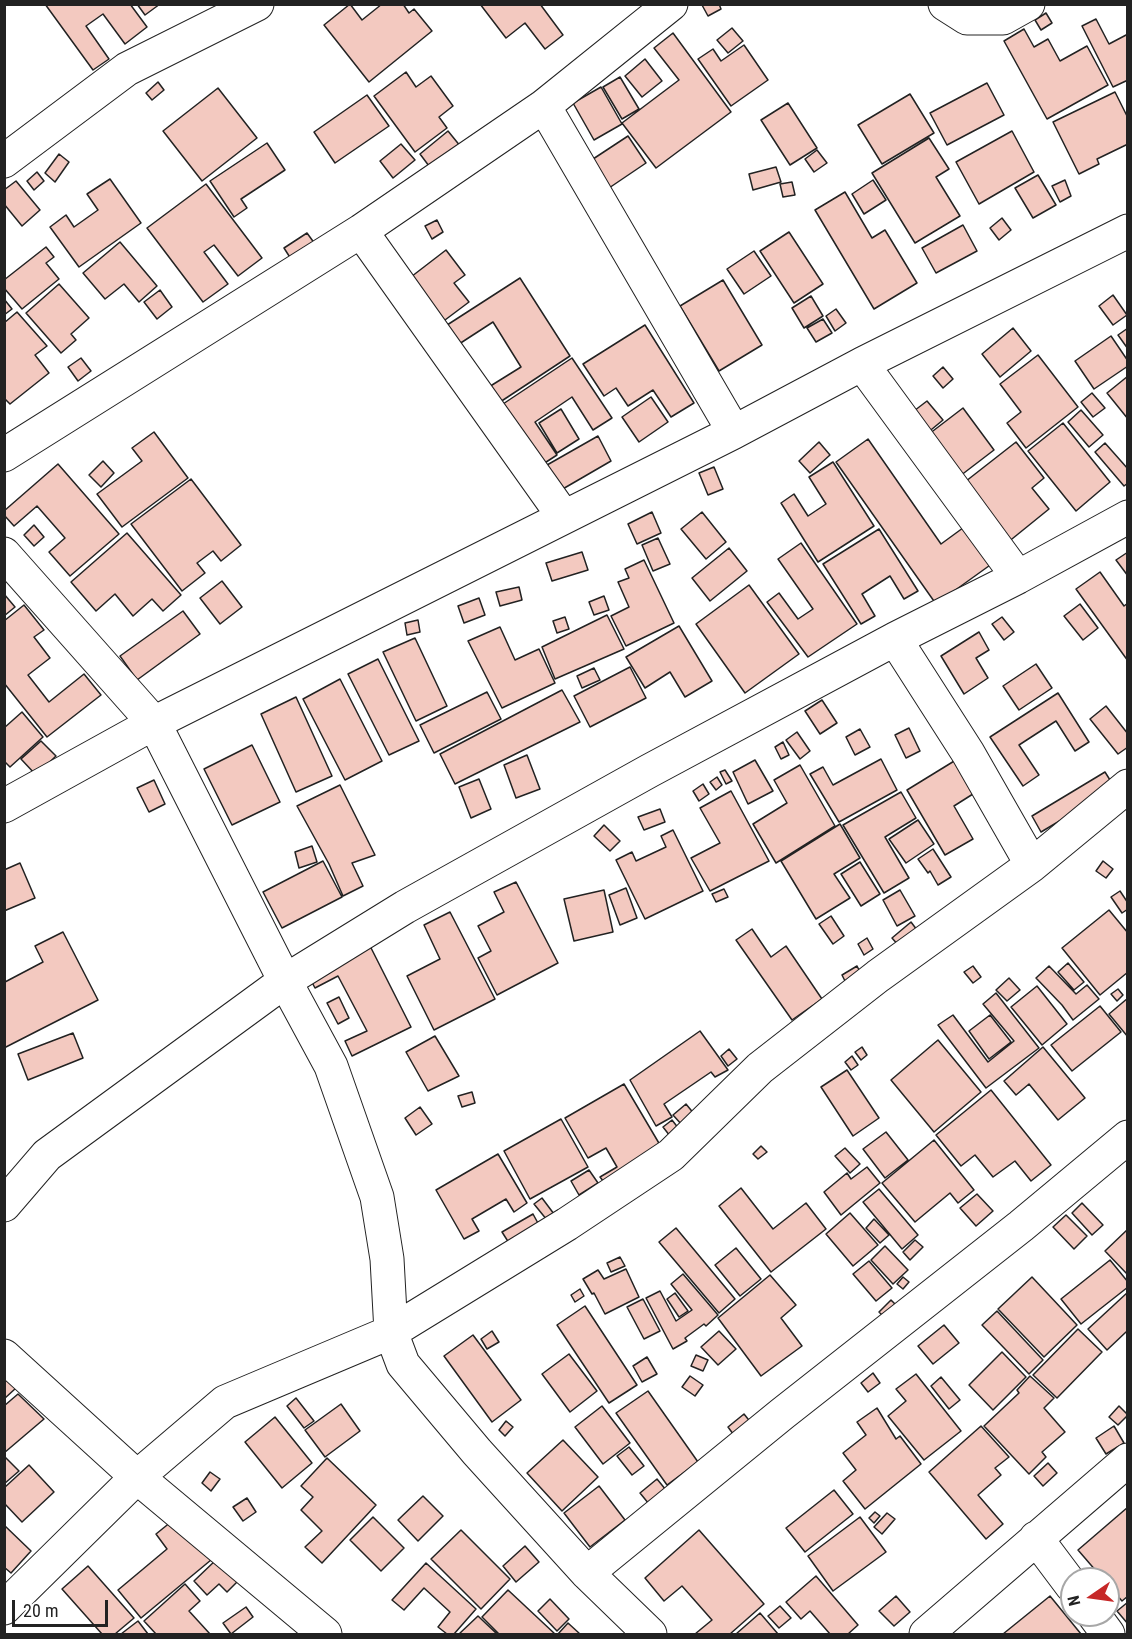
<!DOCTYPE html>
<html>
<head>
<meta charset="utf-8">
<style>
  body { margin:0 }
  #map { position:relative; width:1132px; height:1639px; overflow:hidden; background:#fff; font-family:"Roboto Condensed",sans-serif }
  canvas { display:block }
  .frame { position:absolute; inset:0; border:6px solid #222; pointer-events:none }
  .north { position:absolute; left:1060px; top:1567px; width:60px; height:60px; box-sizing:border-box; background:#fff; border:2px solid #a7a7a7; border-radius:50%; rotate:257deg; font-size:16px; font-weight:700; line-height:24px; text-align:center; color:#222 }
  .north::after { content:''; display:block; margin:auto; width:21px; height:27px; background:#c62828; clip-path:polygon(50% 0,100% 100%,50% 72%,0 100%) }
  .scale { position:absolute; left:12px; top:1600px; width:96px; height:27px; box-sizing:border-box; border:3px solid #222; border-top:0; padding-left:8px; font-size:18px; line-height:21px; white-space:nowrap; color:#222; -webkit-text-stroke:4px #fff; paint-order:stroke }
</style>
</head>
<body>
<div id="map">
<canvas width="1132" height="1639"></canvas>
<div class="frame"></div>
<div class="north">N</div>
<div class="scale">20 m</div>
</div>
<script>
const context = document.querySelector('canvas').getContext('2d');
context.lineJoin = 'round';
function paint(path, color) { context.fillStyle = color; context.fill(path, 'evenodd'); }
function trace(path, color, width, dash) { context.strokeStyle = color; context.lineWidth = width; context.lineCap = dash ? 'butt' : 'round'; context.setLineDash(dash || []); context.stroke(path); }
const building = new Path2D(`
  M45 4H130L147 27 125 44 103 14 86 26 109 59 93 70Z
  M137 4H160L145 15Z
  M350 4 362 20 382 4H403L409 13 414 9 432 31 369 82 324 25Z
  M480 4H540L563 35 545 49 525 23 506 38Z
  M719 4 721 9 708 16 702 5Z
  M1046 13 1052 23 1041 30 1035 20Z
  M1096 19 1109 44 1128 34V80L1113 87 1082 26Z
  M732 28 743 41 728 53 717 40Z
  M1024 29 1034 47 1048 39 1060 61 1087 46 1108 85 1047 119 1004 41Z
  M673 33 731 112 656 168 622 123 679 80 654 48Z
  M744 45 768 80 731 106 698 59 713 49 721 61Z
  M645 59 662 81 642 97 625 76Z
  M406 72 416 87 431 76 453 106 439 117 447 128 415 152 374 96Z
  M620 77 639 109 622 119 603 87Z
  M158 82 164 90 152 100 146 93Z
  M987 83 1004 115 947 145 930 113Z
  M601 87 622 124 594 140 573 103Z
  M218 88 257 138 202 181 163 131Z
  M1115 92 1128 118V144L1097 159 1099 164 1079 174 1053 122Z
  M910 94 934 133 882 164 858 125Z
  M367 95 389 126 335 163 314 132Z
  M788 103 817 148 790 165 761 120Z
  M448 131 461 147 432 170 420 154Z
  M1012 131 1034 172 979 204 956 162Z
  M628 136 646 163 609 188 590 161Z
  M929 138 949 169 936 177 960 216 915 243 872 173Z
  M267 143 285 170 241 199 247 208 234 217 210 181Z
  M401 144 415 160 393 178 380 161Z
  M817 150 827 163 814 172 805 159Z
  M59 154 69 162 55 182 45 173Z
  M776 167 781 182 753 190 749 174Z
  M37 172 44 181 34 190 27 181Z
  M1038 175 1056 205 1033 218 1015 188Z
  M110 179 141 223 79 267 50 227 66 215 74 227 98 210 87 194Z
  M873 180 886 200 864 214 852 194Z
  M1065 180 1071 196 1060 202 1052 186Z
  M16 181 40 210 22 226 4 204V190Z
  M792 182 795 195 783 197 780 184Z
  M206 184 262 258 238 276 214 245 204 252 228 284 203 302 147 228Z
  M845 192 872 238 885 230 917 283 874 309 815 210Z
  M1002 218 1011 230 999 240 990 228Z
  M437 220 443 232 432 239 425 226Z
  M963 225 977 251 936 273 922 248Z
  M789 232 823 284 794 303 760 251Z
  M307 233 315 244 291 259 284 248Z
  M120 242 157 286 139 302 124 284 105 299 83 273Z
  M46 247 54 257 46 263 59 279 22 309 4 288V280Z
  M446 250 465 275 454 283 469 302 441 323 407 280Z
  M754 251 771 276 744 294 727 269Z
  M520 278 570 356 494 406 484 390 521 367 493 322 456 346 444 327Z
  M723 280 762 345 719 371 680 306Z
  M59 284 89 318 71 334 76 340 61 353 26 313Z
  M160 290 172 307 157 319 144 302Z
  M1113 295 1127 315 1113 325 1099 306Z
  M811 296 823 316 804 328 792 308Z
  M4 299 12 309 4 315Z
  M836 309 846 323 835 331 826 316Z
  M17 312 47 346 35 355 49 373 10 404 4 398V323Z
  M823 319 832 333 816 342 807 328Z
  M645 325 694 403 671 417 653 390 628 406 616 388 604 396 583 364Z
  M1013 328 1031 351 1000 377 982 354Z
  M1128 328V349L1118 335Z
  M1111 336 1128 361V366L1094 389 1075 361Z
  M1038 355 1078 407 1026 448 1007 423 1021 412 1000 384Z
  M81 358 91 371 78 381 68 367Z
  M572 358 612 418 593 430 572 397 535 422 557 455 540 466 500 406Z
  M943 367 953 379 943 388 933 376Z
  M1128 376V419L1107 393Z
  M1092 393 1105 408 1093 417 1081 402Z
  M651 397 668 422 639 442 622 417Z
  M927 401 943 420 926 434 910 414Z
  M963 408 994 450 960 476 929 434Z
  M561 409 579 439 557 453 539 423Z
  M1081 410 1103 435 1089 447 1068 422Z
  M1063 423 1110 482 1076 511 1028 451Z
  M154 432 188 478 122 527 97 494 142 461 132 448Z
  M598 436 611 461 561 490 547 465Z
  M868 439 941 544 967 525 993 563 936 604 836 462Z
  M819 442 830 455 810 473 799 461Z
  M1016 442 1044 478 1032 488 1049 509 1007 543 961 485Z
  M1105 443 1128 469V483L1124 486 1095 452Z
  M103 461 114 473 101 487 89 475Z
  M833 462 874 526 818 562 781 503 794 494 808 516 826 504 809 477Z
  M58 464 119 534 70 576 49 552 65 538 37 506 14 526 4 515V511Z
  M714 467 723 489 708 495 699 473Z
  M191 479 241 545 221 561 213 551 197 563 205 573 182 591 131 524Z
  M652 512 661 533 637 544 628 524Z
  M702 512 726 542 706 559 681 529Z
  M34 525 44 537 34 546 24 535Z
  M879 529 918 591 904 599 890 576 862 594 875 616 861 624 823 564Z
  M127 533 181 595 163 611 152 599 133 616 115 594 96 611 71 582Z
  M658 538 670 564 653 571 642 545Z
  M801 543 857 624 808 657 767 602 779 593 798 619 813 609 778 559Z
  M729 548 747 571 710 601 692 578Z
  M582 552 588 570 552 581 546 563Z
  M1128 552V576L1116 560Z
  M644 560 674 623 626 646 611 616 629 607 618 582 629 578 625 569Z
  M1100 572 1124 606 1128 603V661L1076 589Z
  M222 581 242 607 220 624 200 598Z
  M749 585 799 654 745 693 696 624Z
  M519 587 522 600 500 606 496 592Z
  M4 594 15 607 4 616Z
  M604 596 609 610 594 615 589 602Z
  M479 598 485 615 464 623 458 606Z
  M1080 604 1098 628 1083 640 1064 616Z
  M24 605 44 630 34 637 50 658 28 675 49 702 84 674 101 695 47 737 4 683V621Z
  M183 611 200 634 137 680 120 656Z
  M607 615 624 649 555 679 542 647Z
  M565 617 569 629 557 633 553 621Z
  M1002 617 1014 632 1004 640 992 624Z
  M418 620 420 632 407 635 405 623Z
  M679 626 712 681 685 697 670 672 645 688 626 657Z
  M500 627 515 660 539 649 555 683 502 708 468 641Z
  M979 632 989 650 976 658 988 678 964 694 941 656Z
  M415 638 447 706 416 721 383 652Z
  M378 659 419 741 389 755 348 674Z
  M1036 664 1052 688 1019 710 1003 686Z
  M630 667 646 698 590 727 574 696Z
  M594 668 600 680 582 688 577 676Z
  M340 679 382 761 345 780 303 699Z
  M562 690 580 722 455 784 440 754Z
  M487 692 501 719 434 753 420 725Z
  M1058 693 1089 742 1075 751 1056 721 1019 745 1039 775 1023 786 990 737Z
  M296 697 332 776 296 792 261 714Z
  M822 700 837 723 820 734 805 711Z
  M1106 706 1128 734V747L1118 754 1090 719Z
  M22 712 43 737 10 767 4 761V728Z
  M909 728 920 751 906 758 895 735Z
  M860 729 870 747 855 755 846 737Z
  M797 732 810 751 800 759 786 740Z
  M41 741 56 756 36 775 21 759Z
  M783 742 789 755 781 759 775 747Z
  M252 745 280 802 232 825 204 769Z
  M527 755 540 789 516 798 504 765Z
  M964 755 984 787 954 806 973 839 945 855 907 790Z
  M881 759 897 790 839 822 810 774 823 767 833 785Z
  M755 760 773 791 748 804 733 772Z
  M800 765 835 826 776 863 753 824 787 803 774 780Z
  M725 770 732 781 726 784 720 772Z
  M1105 772 1115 788 1041 832 1032 816Z
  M717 777 722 785 716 790 710 782Z
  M479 779 491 809 471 818 459 787Z
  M154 780 165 804 149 812 137 788Z
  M703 784 709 794 699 801 693 791Z
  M340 785 375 855 352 863 363 886 343 896 329 864 297 806Z
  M731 791 769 861 710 891 691 858 720 843 700 808Z
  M901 792 916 818 885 837 909 878 884 893 843 825Z
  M660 809 665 822 644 830 638 817Z
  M918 820 934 844 906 863 889 839Z
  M840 824 860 858 834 874 850 898 816 919 781 861Z
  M604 825 620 841 610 851 594 836Z
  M673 830 703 891 645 919 616 860 632 852 636 861 666 847 661 836Z
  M312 846 317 862 299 868 295 852Z
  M933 849 951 877 938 885 930 871 928 873 918 859Z
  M323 861 342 897 282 928 263 892Z
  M1103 861 1113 869 1106 878 1096 871Z
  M860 862 880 894 861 906 841 874Z
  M20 863 35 898 4 911V870Z
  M516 882 558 963 497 995 478 958 491 951 478 926 504 912 494 892Z
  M626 888 637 918 620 925 609 895Z
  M724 889 728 897 716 902 712 894Z
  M604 890 613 932 574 941 564 899Z
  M900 890 915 916 897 926 883 900Z
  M1120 891 1128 903V909L1122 913 1111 897Z
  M1109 910 1128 933V972L1100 995 1062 948Z
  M450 912 495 999 434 1030 407 976 440 959 424 925Z
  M831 916 844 936 833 944 819 924Z
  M911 922 917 930 899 946 892 938Z
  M752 929 771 957 786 946 822 999 792 1020 736 940Z
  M63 932 98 1000 4 1048V980L5 982 43 962 35 946Z
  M366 938 411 1027 352 1056 345 1041 367 1031 338 976 315 988 306 971Z
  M867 938 873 949 864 955 858 944Z
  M1068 963 1084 982 1074 990 1058 972Z
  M857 966 862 976 847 985 842 975Z
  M973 966 981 977 973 983 964 972Z
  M1049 966 1076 994 1087 985 1099 999 1073 1020 1062 1005 1036 978Z
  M1009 978 1020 990 1007 1001 996 990Z
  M1037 986 1067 1024 1042 1045 1011 1007Z
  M1118 989 1123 995 1117 1001 1111 994Z
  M996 993 1039 1048 986 1088 938 1025 953 1015 988 1062 1014 1041 983 1004Z
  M339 997 349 1018 338 1024 327 1003Z
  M1128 998V1037L1109 1014Z
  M1100 1006 1121 1032 1072 1071 1051 1045Z
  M990 1015 1011 1042 989 1059 969 1031Z
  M700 1031 728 1070 715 1077 711 1072 664 1104 672 1117 656 1126 630 1080Z
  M73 1033 83 1058 28 1080 18 1054Z
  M435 1036 459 1076 428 1091 406 1052Z
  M938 1040 981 1092 934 1132 891 1080Z
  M862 1047 867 1055 861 1060 855 1052Z
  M1043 1047 1085 1098 1058 1120 1029 1084 1016 1095 1004 1081Z
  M729 1049 737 1059 728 1066 721 1056Z
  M852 1056 858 1065 851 1070 845 1062Z
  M847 1070 879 1118 853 1136 821 1087Z
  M624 1084 663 1150 607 1186 600 1177 617 1167 606 1148 588 1158 565 1118Z
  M991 1090 1051 1165 1031 1181 1015 1161 993 1177 975 1155 961 1166 936 1135Z
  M472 1092 475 1103 462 1107 458 1096Z
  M686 1104 695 1115 682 1125 673 1115Z
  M420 1107 432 1124 416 1135 405 1118Z
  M561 1119 588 1167 530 1199 504 1151Z
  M672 1120 679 1129 670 1136 663 1127Z
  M886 1132 908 1160 885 1178 863 1149Z
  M934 1140 974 1190 958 1203 950 1193 915 1222 882 1183Z
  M761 1146 767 1152 758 1159 753 1154Z
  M845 1148 860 1164 850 1173 835 1156Z
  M498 1154 527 1203 514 1212 506 1199 472 1219 479 1231 464 1239 436 1190Z
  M867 1167 880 1183 841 1215 824 1192 847 1173 851 1179Z
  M589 1170 598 1183 579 1195 571 1181Z
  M741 1188 773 1229 806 1203 826 1229 771 1272 719 1206Z
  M879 1189 918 1235 902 1249 863 1202Z
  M977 1194 993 1211 976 1226 960 1208Z
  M542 1198 554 1214 547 1220 534 1204Z
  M1082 1203 1103 1225 1092 1235 1072 1213Z
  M850 1213 878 1245 853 1266 826 1234Z
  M533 1214 539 1225 509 1243 502 1232Z
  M1066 1215 1087 1236 1074 1249 1053 1227Z
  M874 1219 889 1235 880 1243 866 1228Z
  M676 1228 735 1299 719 1313 659 1242Z
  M1128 1229V1275L1105 1251Z
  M915 1240 923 1247 910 1260 903 1252Z
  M885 1246 908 1270 893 1284 871 1260Z
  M736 1248 761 1279 740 1296 715 1265Z
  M620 1257 625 1266 611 1272 607 1263Z
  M1110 1260 1128 1282V1287L1081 1324 1061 1299Z
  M869 1261 892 1288 876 1301 853 1274Z
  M626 1269 639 1297 605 1314 594 1293 592 1294 583 1279 598 1270 604 1279Z
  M683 1274 718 1315 706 1326 704 1324 685 1338 687 1341 673 1349 646 1298 660 1291 676 1321 692 1310 671 1284Z
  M770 1275 796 1305 781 1318 802 1346 761 1376 718 1318Z
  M903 1277 909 1282 903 1289 897 1284Z
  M1032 1277 1077 1325 1044 1357 998 1309Z
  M580 1289 584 1296 575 1302 571 1295Z
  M1128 1292V1333L1126 1332 1107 1350 1088 1329Z
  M675 1293 688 1311 679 1317 667 1299Z
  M643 1299 660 1331 644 1339 627 1307Z
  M891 1300 902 1311 890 1323 879 1312Z
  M585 1306 637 1385 609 1403 557 1325Z
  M997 1311 1043 1360 1029 1374 982 1325Z
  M944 1325 959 1343 933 1364 918 1346Z
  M1078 1329 1102 1352 1057 1398 1033 1375Z
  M492 1331 499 1342 487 1349 481 1339Z
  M719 1331 736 1349 718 1365 701 1347Z
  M473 1335 521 1400 492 1422 444 1356Z
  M1002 1352 1026 1377 993 1410 969 1385Z
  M569 1354 597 1391 570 1412 542 1374Z
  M696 1355 708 1360 703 1371 691 1366Z
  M647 1357 657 1374 642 1382 633 1366Z
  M873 1373 880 1383 868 1392 861 1383Z
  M916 1374 961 1431 924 1460 888 1416 906 1401 896 1389Z
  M690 1376 703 1385 695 1396 682 1387Z
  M1030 1376 1054 1398 1044 1408 1065 1432 1042 1452 1046 1457 1029 1474 984 1426 1019 1393 1017 1390Z
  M4 1377 16 1388 4 1399Z
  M941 1377 960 1400 949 1409 931 1386Z
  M648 1391 698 1462 667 1485 616 1413Z
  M18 1394 44 1419 4 1453V1406Z
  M296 1398 314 1421 304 1428 287 1406Z
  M341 1404 360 1431 325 1457 305 1430Z
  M602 1406 630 1443 603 1464 575 1427Z
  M1119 1406 1128 1415 1118 1425 1109 1417Z
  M877 1408 896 1439 900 1436 921 1464 865 1509 843 1481 856 1470 843 1453 866 1435 857 1422Z
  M744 1414 756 1429 739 1442 728 1427Z
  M275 1417 312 1463 282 1488 245 1442Z
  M506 1421 513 1427 505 1436 499 1430Z
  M981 1426 1009 1457 995 1468 1001 1475 978 1495 1003 1524 986 1539 929 1472Z
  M1114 1426 1124 1443 1106 1454 1096 1438Z
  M563 1440 598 1477 562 1511 527 1473Z
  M629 1447 644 1466 632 1475 617 1456Z
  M4 1456 19 1471 4 1484Z
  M327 1458 376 1505 322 1563 305 1547 322 1531 301 1510 313 1497 301 1486Z
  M1048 1463 1057 1473 1043 1486 1034 1476Z
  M29 1465 54 1492 22 1522 4 1503V1488Z
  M210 1472 220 1479 211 1491 202 1483Z
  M657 1479 666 1490 649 1504 640 1493Z
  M599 1486 625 1520 590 1547 564 1513Z
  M834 1490 853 1514 805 1552 786 1528Z
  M423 1496 443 1516 418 1541 398 1520Z
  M247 1498 256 1512 243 1521 233 1507Z
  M1128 1507V1596L1122 1601 1108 1585V1579H1103L1078 1550Z
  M875 1512 880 1516 874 1523 869 1518Z
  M182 1513 217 1555 141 1618 118 1590 167 1549 156 1534Z
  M887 1513 895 1519 882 1534 874 1527Z
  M373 1517 404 1548 381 1571 350 1540Z
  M860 1517 886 1552 833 1591 808 1556Z
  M4 1525 31 1551 11 1573 4 1567Z
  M461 1530 510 1579 481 1609 431 1559Z
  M699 1530 764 1604 730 1634H695L712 1620 682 1586 664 1601 645 1578Z
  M525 1546 539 1562 516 1582 503 1566Z
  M218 1558 239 1580 227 1592 219 1584 207 1595 194 1581Z
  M426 1563 476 1609 454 1634H447L438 1627 450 1612 424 1588 404 1610 392 1600Z
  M88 1566 134 1618 115 1634H102L62 1589Z
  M816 1576 858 1625 848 1634H830L810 1611 801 1619 786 1602Z
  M185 1584 200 1601 189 1611 210 1634H156L144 1621Z
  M508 1590 555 1634H499L482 1617Z
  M896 1596 910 1612 894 1626 879 1611Z
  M1050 1596 1081 1634H1003Z
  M550 1599 569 1619 557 1631 538 1611Z
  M1128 1602V1624L1117 1611Z
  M780 1606 791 1618 779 1628 768 1616Z
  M246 1607 253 1617 231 1634 223 1623Z
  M760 1613 778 1634H736Z
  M478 1616 497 1634H459Z
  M138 1621 148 1634H121Z
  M568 1623 580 1634H558Z`);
paint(building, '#f3c9c0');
trace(building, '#222', 1.5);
const minor = new Path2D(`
  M945 4 967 18H1003L1028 4
  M544 106 734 432
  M4 161 127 69 257 4
  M361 231 564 517
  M862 364 1018 577
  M4 455 361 231 544 106 671 4
  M4 554 154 723 285 981 331 1066 377 1197 387 1259 391 1332 403 1364 477 1452 587 1573 650 1634
  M895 639 968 753 1032 865
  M4 806 154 723 734 432 862 364 1128 231
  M4 1205 47 1155 285 981 405 907 649 771 895 639 1018 577 1128 517
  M4 1356 137 1477 325 1634
  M1036 1538 1072 1586
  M587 1573 782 1414 1021 1226 1128 1137
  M4 1608 137 1477 225 1402 391 1332 567 1224 671 1155 760 1068 878 976 1032 865 1128 786
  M1094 1615 1108 1634
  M926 1634 1128 1460`);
trace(minor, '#222', 35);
trace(minor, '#fff', 33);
</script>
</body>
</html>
